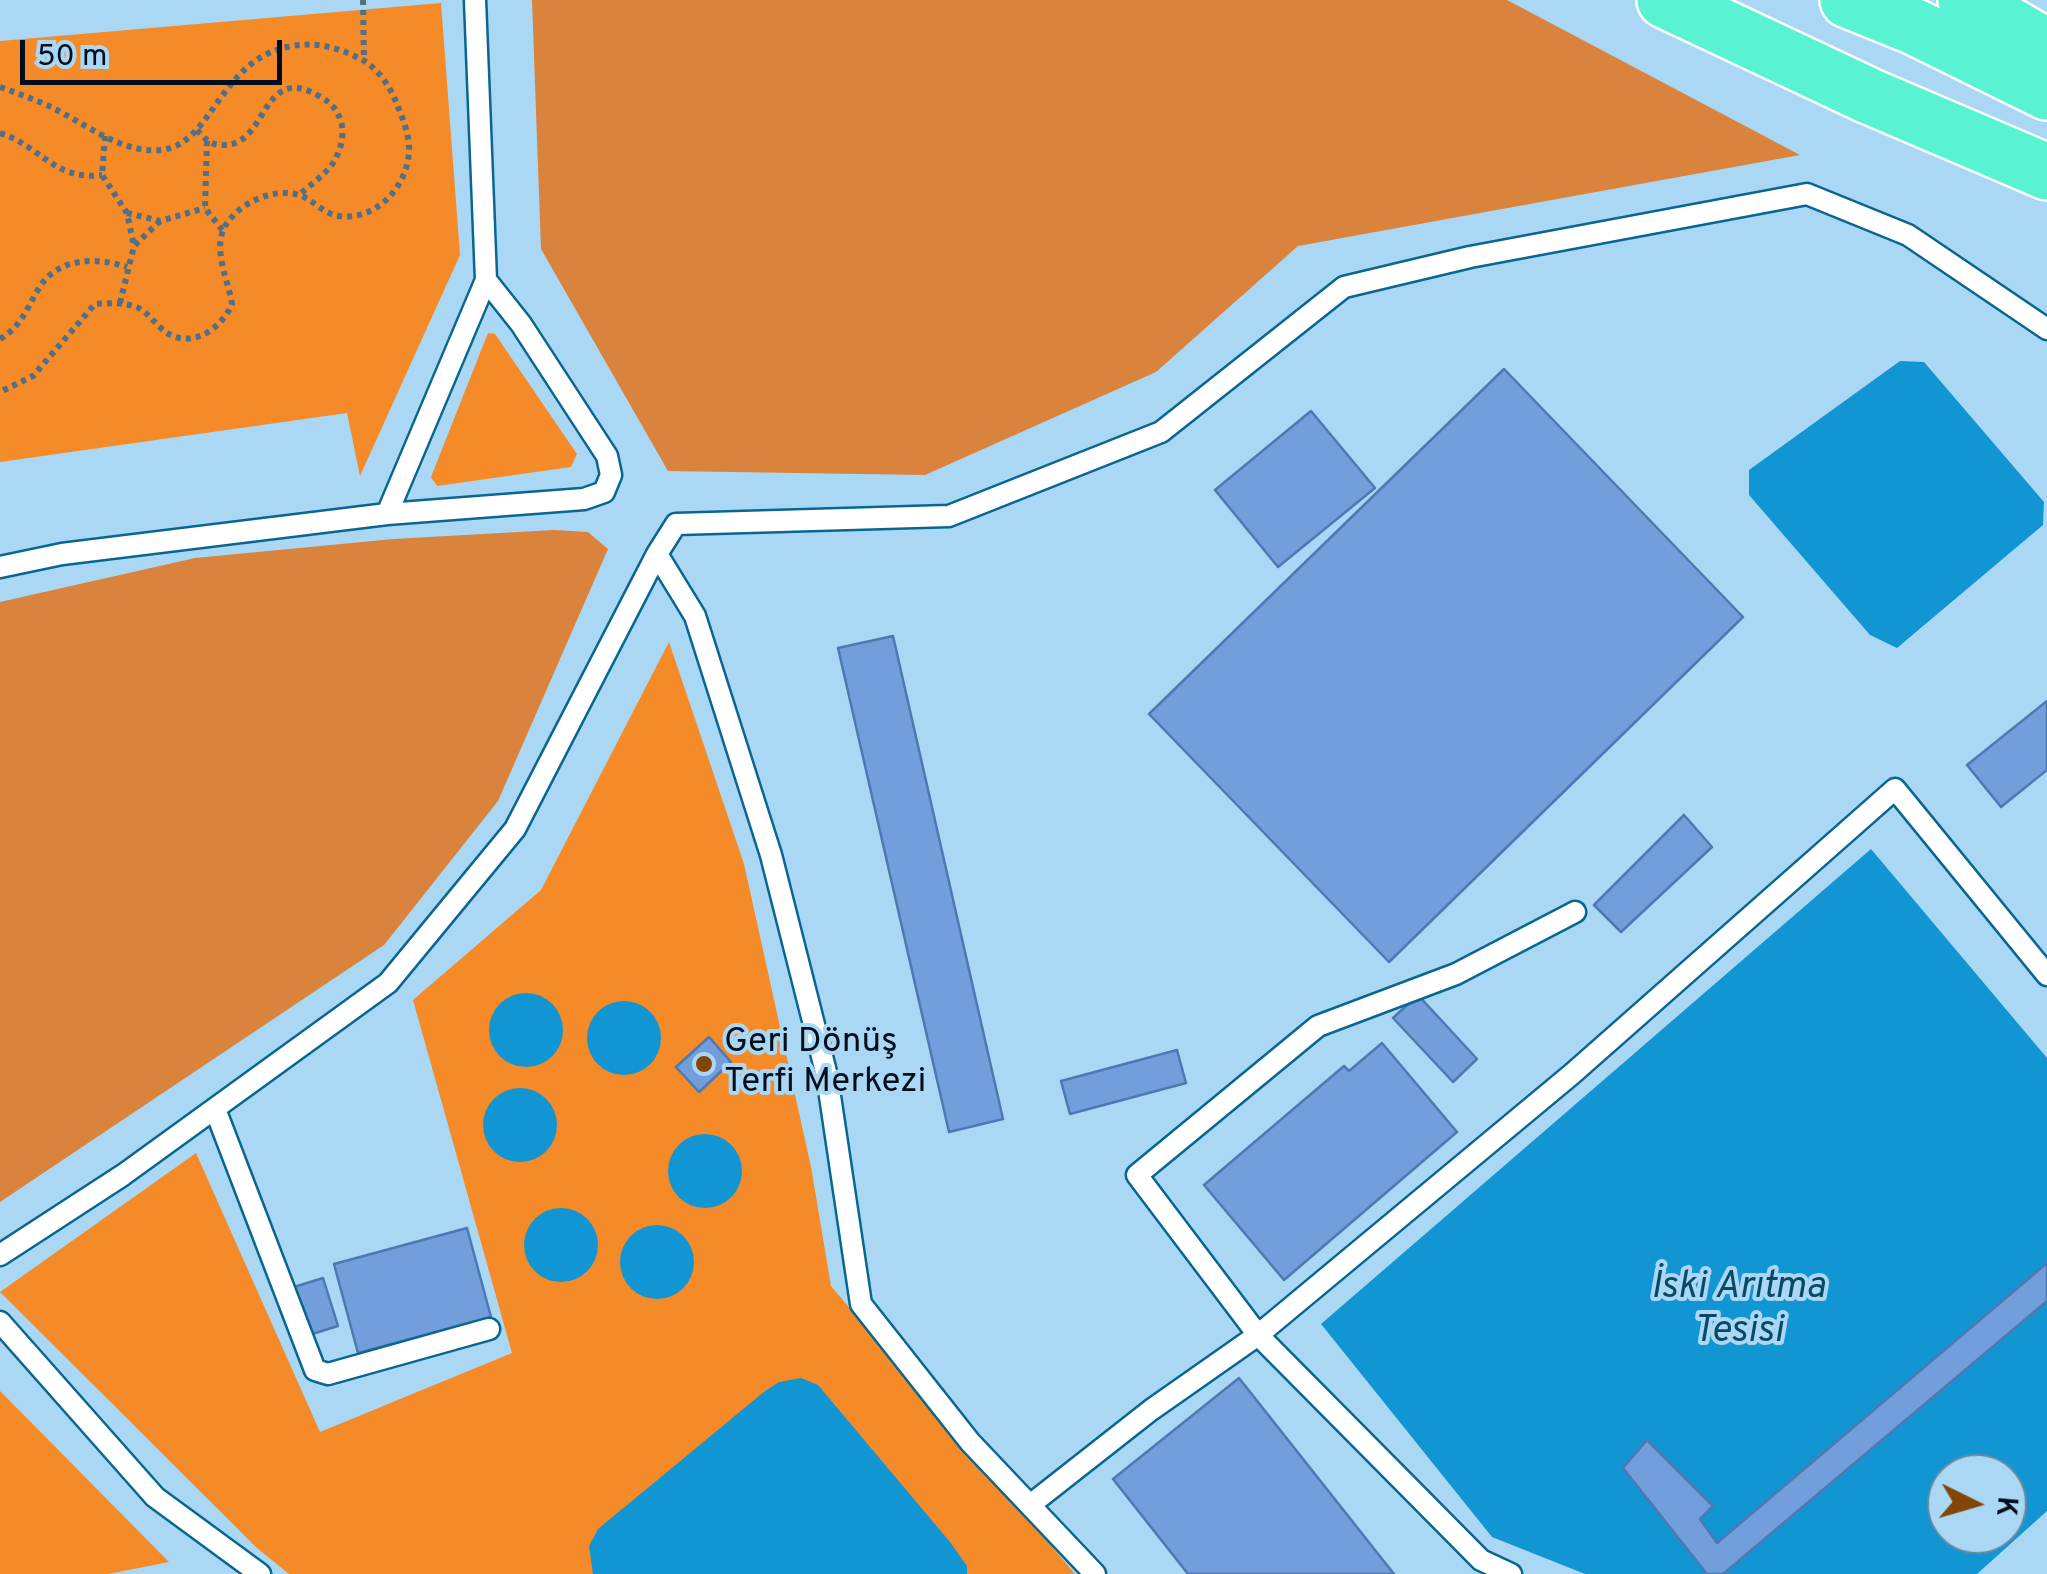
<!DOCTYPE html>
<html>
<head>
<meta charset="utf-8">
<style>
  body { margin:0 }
  #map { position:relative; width:2047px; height:1574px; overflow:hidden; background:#aad7f4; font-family:Overpass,sans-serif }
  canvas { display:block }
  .north { position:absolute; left:1927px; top:1454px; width:100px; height:100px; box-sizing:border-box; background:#aad7f4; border:2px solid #66879d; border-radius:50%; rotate:95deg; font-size:28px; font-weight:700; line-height:40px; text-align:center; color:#000e1b }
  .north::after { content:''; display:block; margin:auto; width:35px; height:45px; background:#844608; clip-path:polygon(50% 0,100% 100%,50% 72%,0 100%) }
  .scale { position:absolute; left:20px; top:40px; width:262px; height:45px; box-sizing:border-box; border:5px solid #000e1b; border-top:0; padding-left:12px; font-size:30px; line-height:35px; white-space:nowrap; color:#000e1b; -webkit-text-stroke:8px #aad7f4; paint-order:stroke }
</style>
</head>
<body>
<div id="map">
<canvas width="2047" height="1574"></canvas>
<div class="north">K</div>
<div class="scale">50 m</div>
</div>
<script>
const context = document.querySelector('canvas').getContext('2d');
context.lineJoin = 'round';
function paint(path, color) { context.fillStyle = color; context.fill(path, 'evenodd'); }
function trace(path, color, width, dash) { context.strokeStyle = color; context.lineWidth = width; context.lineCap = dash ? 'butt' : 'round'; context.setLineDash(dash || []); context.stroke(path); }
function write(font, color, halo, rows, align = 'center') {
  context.font = font + ' Overpass,sans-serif'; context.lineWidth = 8; context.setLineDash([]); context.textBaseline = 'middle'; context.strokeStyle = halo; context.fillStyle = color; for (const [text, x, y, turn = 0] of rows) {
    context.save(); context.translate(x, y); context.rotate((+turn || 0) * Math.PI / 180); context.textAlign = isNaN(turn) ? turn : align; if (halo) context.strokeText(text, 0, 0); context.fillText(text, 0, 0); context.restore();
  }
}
paint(new Path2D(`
  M441 3 460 255 360 476 347 413 0 462V41Z
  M488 333 495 334 577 454 571 467 437 486 431 477Z
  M669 642 744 864 811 1167 831 1286 1075 1574H289L257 1548 0 1292 196 1153 320 1432 512 1353 413 1000 541 890Z
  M0 1391 169 1562 108 1574H0Z`), '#f58a29');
paint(new Path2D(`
  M532 0H1507L1800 155 1298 246 1156 372 925 475 668 471 541 249Z
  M554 530 588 532 608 549 498 801 384 945 0 1202V602L195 558 393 539Z`), '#d9833c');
paint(new Path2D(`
  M1900 361 1924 362 2044 502 2043 525 1897 648 1870 635 1749 495V470Z
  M1871 849 2047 1058V1511L1977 1574H1585L1492 1537 1321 1324ZM1947 1474H2007V1534H1947Z
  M489 1030a37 37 0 1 1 74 0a37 37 0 1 1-74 0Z
  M587 1038a37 37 0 1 1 74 0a37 37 0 1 1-74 0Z
  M483 1125a37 37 0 1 1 74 0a37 37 0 1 1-74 0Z
  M668 1171a37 37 0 1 1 74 0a37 37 0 1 1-74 0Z
  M524 1245a37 37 0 1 1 74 0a37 37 0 1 1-74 0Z
  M620 1262a37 37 0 1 1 74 0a37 37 0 1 1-74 0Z
  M801 1378 818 1385 950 1542 967 1566V1574H593L589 1546 598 1529 765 1391 779 1382Z`), '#1296d3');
const building = new Path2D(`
  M1504 369 1743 617 1389 962 1149 714Z
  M1311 411 1375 488 1278 567 1215 490Z
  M893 636 1003 1119 949 1132 838 648Z
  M2047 701V770L2001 807 1967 765Z
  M1684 815 1712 847 1621 932 1594 905Z
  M1418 995 1477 1059 1453 1082 1393 1018Z
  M709 1037 731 1062 699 1092 676 1067Z
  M1382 1043 1457 1132 1284 1280 1204 1185 1344 1066 1349 1071Z
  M1177 1050 1186 1083 1070 1114 1061 1081Z
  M467 1228 491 1317 358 1353 334 1264Z
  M2047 1263V1301L1723 1574H1707L1623 1468 1647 1440 1713 1506 1700 1519 1717 1543Z
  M323 1278 338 1326 309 1335 294 1287Z
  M1239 1378 1394 1574H1188L1113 1479Z`);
paint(building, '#729edb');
trace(building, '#4e78b2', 2.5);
const lane = new Path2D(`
  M387 514 486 280
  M657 554 695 616 771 855 827 1076 861 1304 970 1442 1095 1574
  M0 567 62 554 387 514 584 499 604 492 611 475 607 456 521 324 486 280 475 0
  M215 1109 315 1370 328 1374 489 1329
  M0 1255 123 1175 388 983 515 829 657 554 676 524 949 516 1161 432 1344 287 1470 257 1807 194 1908 235 2047 329
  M0 1322 155 1497 260 1574
  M1030 1505 1151 1410 1258 1335 1137 1175 1318 1026 1456 974 1575 912
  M1511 1574 1481 1560 1258 1335 1572 1074 1895 789 2047 975`);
const highway = new Path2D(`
  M1665 0 1869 96 2047 172
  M1848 0 1915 27 2047 92
  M1966 0 2047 47`);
trace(lane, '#096691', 25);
trace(highway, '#fff', 60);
trace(new Path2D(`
  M363 0 364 60
  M0 87C17 93 33 99 49 106 83 122 121 154 161 150 213 145 219 58 292 46 315 42 336 47 357 57 375 65 389 84 396 102 402 117 410 135 409 152 407 187 376 221 339 216 323 214 314 200 299 195 276 188 246 200 231 218 208 243 228 277 232 304 222 328 193 349 167 333 156 326 148 311 136 307 123 302 109 303 95 304L33 376 0 392
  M197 130C205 139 210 145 223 145 269 146 260 62 319 96 332 103 339 111 342 126 344 138 340 152 333 163 325 175 310 185 299 195
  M0 133C41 146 54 181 102 175
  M105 136 102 175 127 213 134 246
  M207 141 205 208 223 231
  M127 213 160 221 205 208
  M120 303 134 246 160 221
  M0 339C21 327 27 308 39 288 58 257 96 257 127 267`), '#526f83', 6, [5, 5]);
trace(lane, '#fff', 20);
trace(highway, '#59f2d3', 55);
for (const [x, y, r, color] of [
  [704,1064,10,"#844608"]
]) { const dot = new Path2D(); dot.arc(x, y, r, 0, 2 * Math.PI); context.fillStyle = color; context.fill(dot); trace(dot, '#aad7f4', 4); }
write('35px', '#000e1b', '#aad7f4', [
  ["Geri Dönüş",724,1044],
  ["Terfi Merkezi",724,1084]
], 'left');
write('italic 38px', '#074968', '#aad7f4', [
  ["İski Arıtma",1738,1289],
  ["Tesisi",1738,1333]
]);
</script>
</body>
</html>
